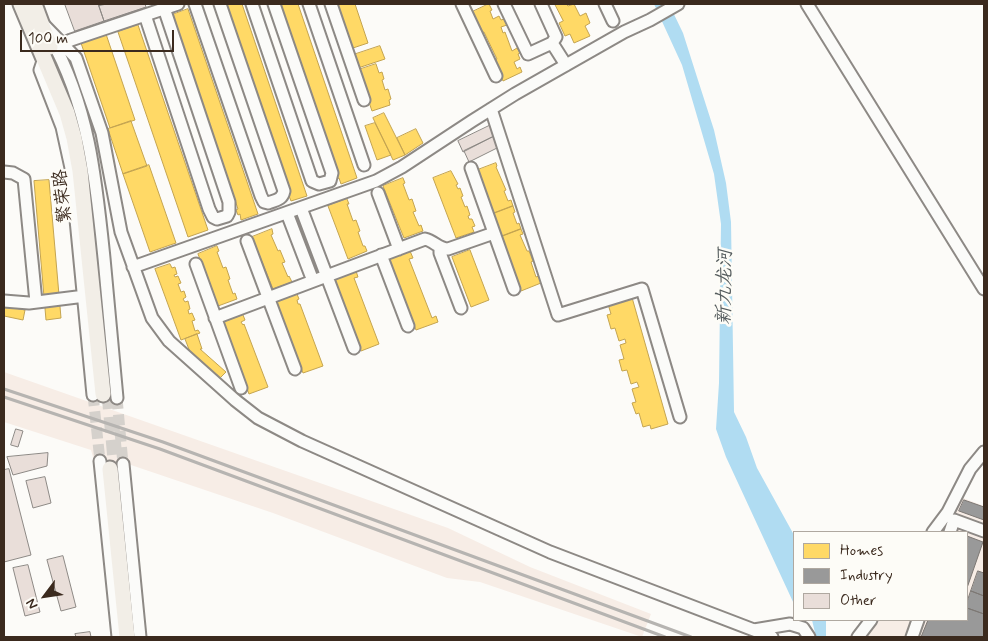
<!DOCTYPE html>
<html>
<head>
<meta charset="utf-8">
<style>
  body { margin:0 }
  #map { position:relative; width:988px; height:641px; overflow:hidden; background:#fcfbf8; font-family:Mynerve,sans-serif }
  canvas { display:block }
  .frame { position:absolute; inset:0; border:5px solid #3b2a1e; pointer-events:none }
  .legend { position:absolute; left:793px; top:531px; width:175px; height:90px; box-sizing:border-box; background:#fdfcf7; border:1px solid #afa8a0; margin:0; padding:6px 9px; list-style:none; font-size:15px; color:#3b2a1e }
  .legend li { display:flex; align-items:center; gap:10px; height:25px }
  .legend b { width:25px; border:1px solid #afa8a0 }
  .north { position:absolute; left:20px; top:571px; width:50px; height:50px; -webkit-text-stroke:4px #fdfcf7; paint-order:stroke; rotate:239deg; font-size:14px; font-weight:700; line-height:20px; text-align:center; color:#3b2a1e }
  .north::after { content:''; display:block; margin:auto; width:18px; height:22px; background:#3b2a1e; clip-path:polygon(50% 0,100% 100%,50% 72%,0 100%) }
  .scale { position:absolute; left:20px; top:30px; width:154px; height:22px; box-sizing:border-box; border:2px solid #3b2a1e; border-top:0; padding-left:6px; font-size:15px; line-height:18px; white-space:nowrap; color:#3b2a1e; -webkit-text-stroke:4px #fdfcf7; paint-order:stroke }
</style>
</head>
<body>
<div id="map">
<canvas width="988" height="641"></canvas>
<div class="frame"></div>
<ul class="legend">
<li><b style="height:14px;background:#ffd966"></b>Homes</li>
<li><b style="height:14px;background:#999"></b>Industry</li>
<li><b style="height:14px;background:#e9ded9"></b>Other</li>
</ul>
<div class="north">N</div>
<div class="scale">100 m</div>
</div>
<script>
const context = document.querySelector('canvas').getContext('2d');
context.lineJoin = 'round';
function paint(path, color) { context.fillStyle = color; context.fill(path, 'evenodd'); }
function trace(path, color, width, dash) { context.strokeStyle = color; context.lineWidth = width; context.lineCap = dash ? 'butt' : 'round'; context.setLineDash(dash || []); context.stroke(path); }
function write(font, color, halo, rows, align = 'center') {
  context.font = font + ' Mynerve,"LXGW WenKai TC",sans-serif'; context.lineWidth = 5; context.setLineDash([]); context.textBaseline = 'middle'; context.strokeStyle = halo; context.fillStyle = color; for (const [text, x, y, turn = 0] of rows) {
    context.save(); context.translate(x, y); context.rotate((+turn || 0) * Math.PI / 180); context.textAlign = isNaN(turn) ? turn : align; if (halo) context.strokeText(text, 0, 0); context.fillText(text, 0, 0); context.restore();
  }
}
paint(new Path2D(`
  M4 372 448 528 530 567 651 614 642 637 480 582 447 578 273 513 128 464 93 457 91 450 4 422Z
  M963 498 984 506V637H866L878 620H967V532H939Z`), '#f7ede6');
paint(new Path2D(`
  M654 4H669L683 33 697 77 714 130 726 183 731 222 734 412 746 437 757 468 794 535V604L726 457 716 429 719 383 721 224 714 174 682 65Z
  M812 620H826V637H816Z`), '#b0dcf2');
const homes = new Path2D(`
  M221 4H242L307 196 291 201 289 196 287 197Z
  M279 4H298L357 178 341 184 339 178 337 179Z
  M335 4H355L368 43 350 49Z
  M489 4 492 10 490 11 493 19 499 16 501 20 504 19 507 25 501 27 503 33 505 32 512 51 517 48 520 53 518 54 520 59 514 62 517 69 520 67 522 72 503 81 494 61 497 59 484 32 480 33 470 13Z
  M555 4H569L567 5 568 6 574 4 580 16 586 13 590 23 585 26 590 36 574 43 570 34 565 36 559 23 563 21Z
  M188 9 258 214 241 220 240 214 238 215 236 210 238 209 235 200 233 201 230 185 228 186 226 181 228 180 225 171H223L221 166H223L220 155 218 156 215 150 218 149 215 140 212 141 210 135 212 134 209 125H207L205 111 203 112 201 106 203 105 200 96 198 97 196 91H198L172 15Z
  M138 25 208 230 188 237 118 32Z
  M106 34 135 120 110 128 81 43Z
  M380 46 385 59 358 68 353 55Z
  M376 64 379 73 382 72 384 79 382 80 385 90 388 89 391 99 389 100 390 105 372 111 358 70Z
  M384 113 405 155 393 160 373 118Z
  M131 121 147 166 123 174 108 129Z
  M375 123 391 155 377 160 365 126Z
  M416 129 423 143 405 155 397 138Z
  M496 163 497 166 496 167 506 190 504 191 508 201 511 200 513 206 492 214 475 171Z
  M149 165 176 243 150 252 123 174Z
  M451 171 458 184 456 185 458 189 460 188 463 196 461 197 465 207 467 206 470 215 468 216 469 219H472L475 226 472 227 474 232 456 238 433 178Z
  M403 178 405 183 403 184 409 200 412 199 416 211 413 212 419 226 421 225 423 231 404 238 383 186Z
  M49 180 61 318 46 320 34 181Z
  M347 199 349 204H347L353 221 356 220 360 231 358 232 363 246H365L367 251 348 259 328 206Z
  M513 206 515 212 513 213 517 224 519 223 521 229 500 237 492 214Z
  M272 229 273 234 271 235 278 251 280 250 285 262 282 263 288 277 289 276 292 282 273 289 252 237Z
  M521 229 523 234 520 235 527 251H529L533 261 531 262 536 277 539 276 541 283 521 291 500 237Z
  M217 246 219 251 217 252 223 268 226 267 230 279 228 280 233 294 235 293 237 299 218 306 198 254Z
  M470 250 489 300 471 307 452 257Z
  M410 251 413 258 409 259 432 318 436 316 438 322 416 330 388 259Z
  M170 264 172 268 175 267 177 274 174 275 175 277 178 276 181 283 178 284 181 292 184 291 186 297 183 299 185 302 188 301 190 309 188 310 189 314 192 313 195 320 192 321 195 331 198 330 200 333 181 340 155 269Z
  M356 271 358 277 354 278 379 344 361 351 333 280Z
  M297 294 299 299 297 300 298 304H300L323 366 303 373 276 302Z
  M631 294 668 424 651 429 650 425 643 427 639 413 636 414 632 403 636 402 632 389 639 387 637 382 631 384 627 370 622 371 619 360 624 359 620 345 626 343 625 339 619 341 615 328 611 329 607 315 611 314 608 304Z
  M4 306 25 310 23 320 4 316Z
  M243 315 245 320 241 322 243 325 244 324 268 387 249 394 222 323Z
  M197 334 202 349H200L226 372 220 378 190 352 185 339Z`);
paint(homes, '#ffd966');
trace(homes, '#c4a450', 1);
const industry = new Path2D(`
  M964 500 984 507V520L959 511Z
  M967 536 983 542 967 588Z
  M978 571 984 573V596L971 591Z
  M971 591 984 596V614L967 608V602Z
  M967 608 984 614V637H921L928 620H967Z`);
paint(industry, '#999');
trace(industry, '#7d7874', 1);
const building = new Path2D(`
  M65 4H98L104 21 75 31Z
  M107 4H145L146 7 104 21 99 6Z
  M491 125 496 135 463 152 458 141Z
  M493 137 499 147 469 162 464 151Z
  M16 429 23 431 18 447 11 445Z
  M48 453 47 466 13 475 7 457Z
  M9 469 31 555 4 562V470Z
  M45 477 51 503 33 508 26 481Z
  M63 556 76 607 61 611 47 560Z
  M28 565 40 612 25 616 13 568Z
  M90 632 91 637H76L75 634Z`);
paint(building, '#e9ded9');
trace(building, '#8d8985', 1);
trace(new Path2D(`
  M93 395 100 461
  M117 398 123 464`), '#d5d1cc', 11, [11, 5.5]);
trace(new Path2D(`
  M109 394 116 470`), '#d5d1cc', 15, [15, 8]);
const minor = new Path2D(`
  M195 4 261 196 264 202 268 203C276 200 282 200 284 191L220 4
  M252 4 312 181 319 184 330 181 332 173 274 4
  M309 4 364 165
  M331 4 364 100
  M462 4 496 76
  M504 4 528 54 552 43 566 65
  M541 4 556 37 552 43
  M605 4 613 21
  M807 4 984 289
  M145 15 209 209 213 217 217 219 227 216 229 212V202L164 8
  M43 24 76 58 102 133 121 232 152 318 169 341 235 400 258 418 302 441 550 552 772 637
  M50 37C89 106 96 180 104 258 108 305 113 351 117 398
  M63 44 71 40 178 4
  M44 58 40 70 62 127 71 168 93 395
  M491 109 558 315 642 289 680 417
  M471 168 514 289
  M4 172 13 173 24 179 36 302
  M378 193 399 249
  M301 208 354 348
  M287 213 313 281
  M247 241 295 369
  M440 247V253L461 308
  M381 255 408 326
  M196 264 241 388
  M133 267 376 181 402 167 472 121 515 94 624 32 650 20 678 4
  M4 301 29 303 85 296
  M215 318 425 239C434 241 439 249 448 249L494 233
  M100 461 118 637
  M123 464 140 637
  M933 532 948 512 970 469 984 452
  M950 532 954 520 984 531
  M754 630 790 624 803 628 809 637
  M858 637 871 620
  M912 637 918 620`);
const major = new Path2D(`
  M21 4 67 113 74 138 80 171 103 394
  M34 4 50 47
  M110 469 127 637`);
trace(minor, '#8d8985', 15);
trace(major, '#8d8985', 19);
trace(minor, '#fbfbf9', 11);
trace(major, '#f2eee7', 15);
trace(new Path2D(`
  M4 389 163 442 691 637
  M4 397 160 449 665 637`), '#b6b4b1', 3);
write('18px', '#3b2a1e', '#fdfcf7', [
  ["繁荣路",64,196,-96]
]);
write('italic 19px', '#545b5d', '#fdfcf7', [
  ["新九龙河",726,287,-89]
]);
</script>
</body>
</html>
